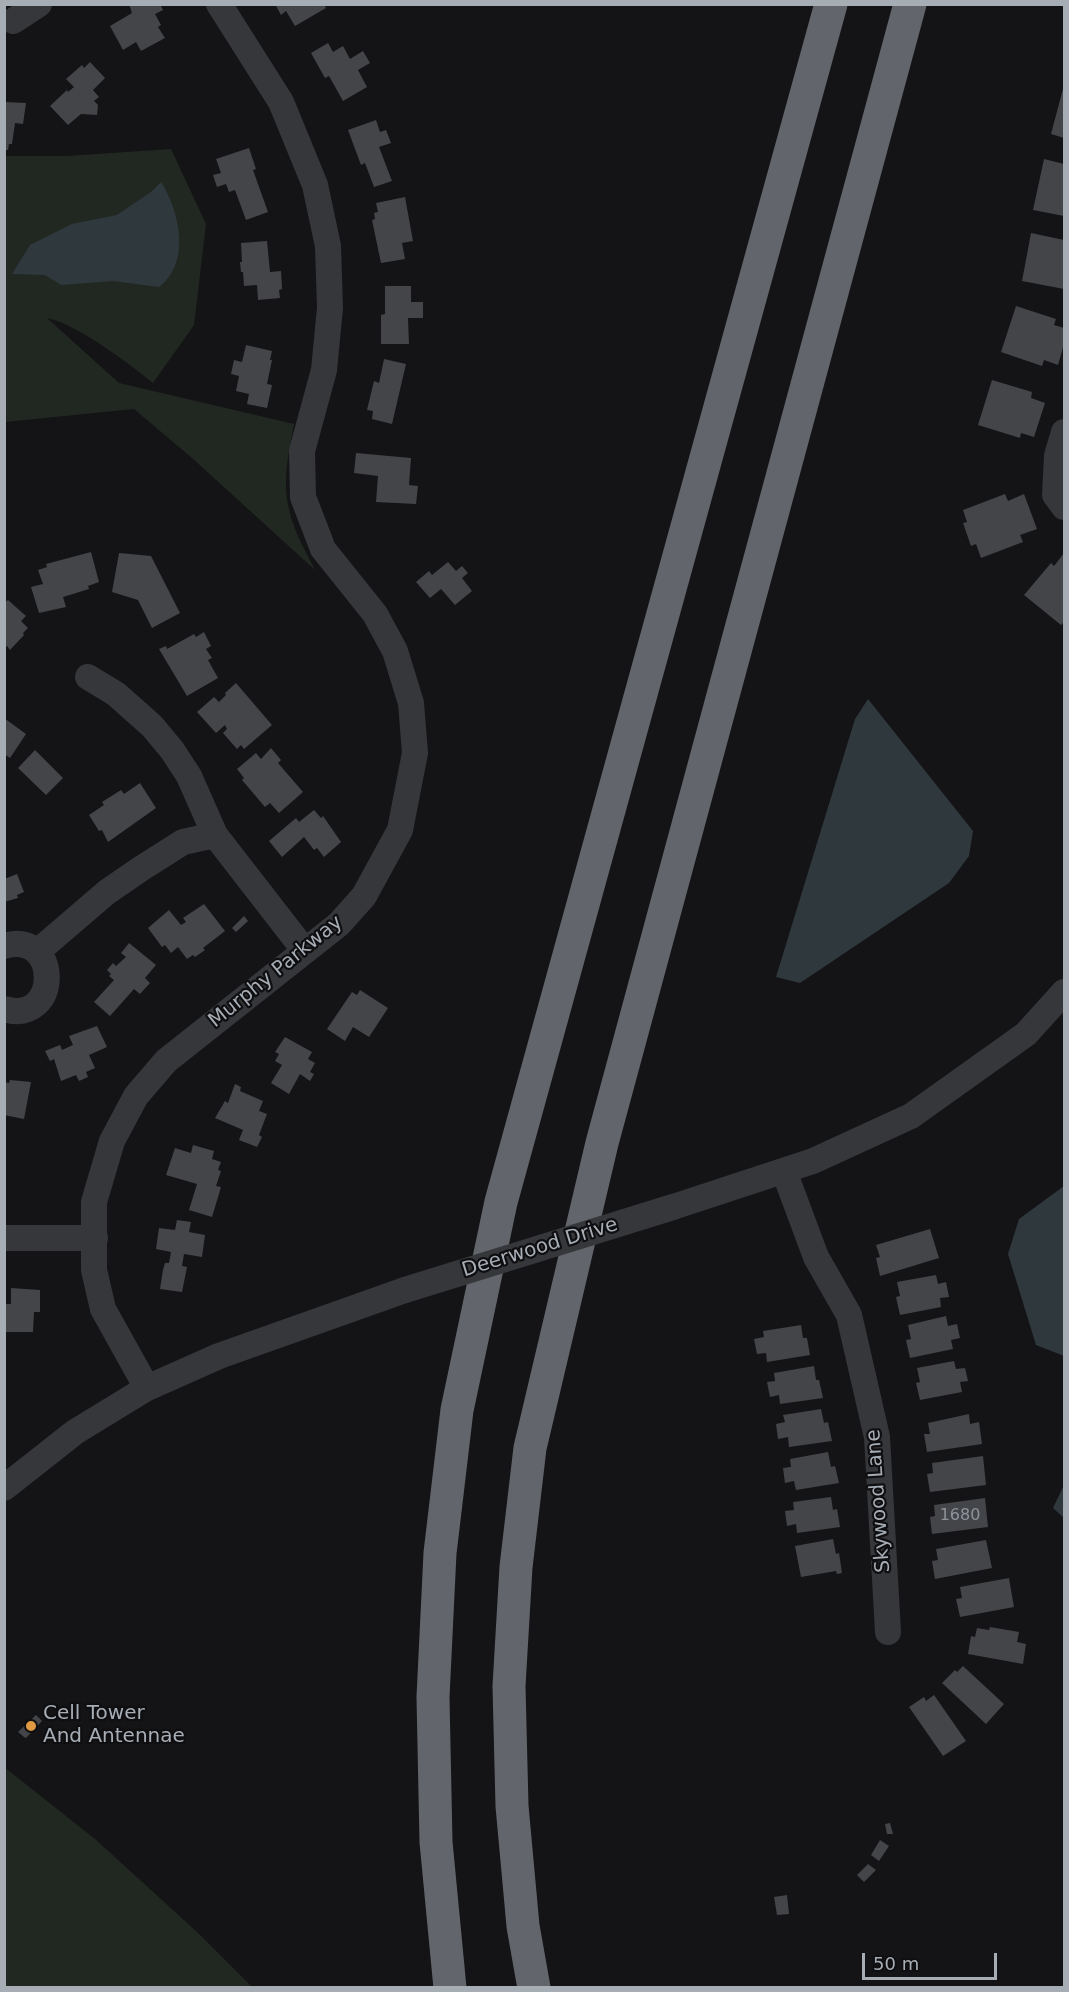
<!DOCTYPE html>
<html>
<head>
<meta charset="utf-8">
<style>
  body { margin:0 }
  #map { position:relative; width:1069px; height:1992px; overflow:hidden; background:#141416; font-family:"DejaVu Sans",sans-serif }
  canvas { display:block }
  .frame { position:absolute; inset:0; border:6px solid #a7adb5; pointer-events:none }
  .scale { position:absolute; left:862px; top:1953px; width:135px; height:27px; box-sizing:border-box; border:3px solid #a7adb5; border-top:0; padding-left:8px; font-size:18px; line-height:21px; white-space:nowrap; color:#a7adb5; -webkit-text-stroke:4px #0f0f11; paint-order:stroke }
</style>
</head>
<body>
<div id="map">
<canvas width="1069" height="1992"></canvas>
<div class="frame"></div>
<div class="scale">50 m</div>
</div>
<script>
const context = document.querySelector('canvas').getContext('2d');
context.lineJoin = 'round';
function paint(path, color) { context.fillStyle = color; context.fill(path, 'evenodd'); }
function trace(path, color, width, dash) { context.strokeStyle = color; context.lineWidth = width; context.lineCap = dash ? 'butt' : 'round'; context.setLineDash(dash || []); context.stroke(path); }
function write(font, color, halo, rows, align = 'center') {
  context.font = font + ' "DejaVu Sans",sans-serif'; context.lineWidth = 4.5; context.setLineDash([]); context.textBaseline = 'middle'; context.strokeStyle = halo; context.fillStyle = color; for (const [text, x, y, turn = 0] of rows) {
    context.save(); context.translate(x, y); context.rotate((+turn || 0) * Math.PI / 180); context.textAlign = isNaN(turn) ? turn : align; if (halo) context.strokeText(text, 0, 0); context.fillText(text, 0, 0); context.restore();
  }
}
paint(new Path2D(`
  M171 149 206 224 194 325 153 383C128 363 77 324 47 318L119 383 294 424C289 452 282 480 289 509 293 530 305 550 315 570L192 458 134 409 5 422V156H67Z
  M4 1767 95 1839 196 1931 252 1987H5Z`), '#212821');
paint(new Path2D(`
  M161 182C180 212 191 263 159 287L113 281 61 285 45 275 12 274 30 245 72 224 117 215 151 192Z
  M868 699 973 831 969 856 949 883 800 983 776 977 855 719Z
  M1064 1186V1356L1036 1345 1008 1254 1019 1219Z
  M1064 1485V1518L1053 1508Z`), '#2f383d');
paint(new Path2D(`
  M160 4 163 10 155 14 161 25 158 27 165 38 141 51 136 42 123 50 110 26 132 13 129 4Z
  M275 4H324L326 8 295 26 286 11 281 15Z
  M328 43 333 52 343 46 350 59 363 51 370 63 358 70 367 87 343 101 329 76 325 78 311 53Z
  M90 62 105 78 93 90 99 97 94 101 98 105 97 115 81 114 68 125 50 106 67 90 68 92 74 87 66 79 82 65 84 68Z
  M1064 85V138L1051 134Z
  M4 102 26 103 23 124 15 123 12 144H9L8 150H4Z
  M376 120 380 132 386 130 391 143 379 147 392 181 374 187 365 163 361 165 348 130Z
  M249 148 256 169 253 170 268 212 246 220 235 190 229 192 226 184 217 187 213 175 221 173 216 159Z
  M1044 159 1064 164V216L1033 210Z
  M405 197 413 241 402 243 405 259 381 263 372 220 375 219 374 213 378 212 376 203Z
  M1031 233 1064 240V289L1022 281Z
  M267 241 270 272 281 271 282 289 279 290 280 298 258 300 257 285 244 286 243 272H241L240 262H242L241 243Z
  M385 286H411V302H423V318H408L409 344H381V315L385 314Z
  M1016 306 1056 319 1054 325 1064 328V344L1058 365 1044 360 1042 366 1001 352Z
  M246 345 272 351 270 360H272L267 384 272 385 267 408 247 404 249 394 236 391 239 376 231 374 234 360 242 362Z
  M384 359 406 364 392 424 372 419 373 411 367 410 374 381 379 383Z
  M992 380 1032 392 1031 398 1045 403 1034 437 1021 433 1020 438 978 425Z
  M356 453 411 458 409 485 418 486 416 504 376 502 378 476 354 473Z
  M1005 494 1008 501 1024 494 1037 529 1020 535 1023 542 981 558 976 544 971 546 963 523 967 522 963 510Z
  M91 552 99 582 88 586 89 589 63 597 66 607 39 613 31 587 43 584 38 570 47 567 46 564Z
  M119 553 151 556 180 613 152 628 138 600 112 592Z
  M1064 553V622L1061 625 1024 595 1051 563 1054 566Z
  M448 562 456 571 462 566 468 573 462 578 472 591 455 605 441 589 430 598 416 582 429 571 432 575Z
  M8 600 26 616 21 621 28 628 23 633 24 635 10 650 7 646 4 648V603Z
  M204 632 211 646 206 649 212 658 208 660 218 678 187 696 159 649 166 646 167 649 194 634 196 637Z
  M236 683 272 725 244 749 241 745 237 749 223 733 227 729 225 725 216 733 197 712 214 697 219 702 226 695 225 693Z
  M4 718 26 734 10 758 4 754Z
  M271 748 281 760 278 763 303 792 279 813 270 803 265 807 242 780 244 778 237 769 256 753 261 759Z
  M35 750 63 778 46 795 18 768Z
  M140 783 156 808 108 842 102 830 99 831 89 815 104 805 102 802 121 790 124 794Z
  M314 810 321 818 323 816 341 842 324 857 317 848 314 850 304 837 282 857 269 841 296 818 299 822Z
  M17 874 24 892 17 895 18 898 4 902V879Z
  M204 904 225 931 203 948 205 950 195 957 193 955 187 959 178 947 171 953 165 945 162 947 148 928 169 910 181 925 186 922 183 918Z
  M244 916 248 921 236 932 232 928Z
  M129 943 156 965 145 978 150 983 140 994 134 989 110 1016 94 1002 114 980 109 976 111 974 107 970 113 963 116 966 126 957 121 953Z
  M360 990 388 1008 369 1037 353 1027 345 1041 327 1029 352 992 357 995Z
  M97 1026 107 1047 89 1055 95 1068 86 1072 88 1077 79 1081 76 1075 61 1081 54 1059 50 1061 45 1051 60 1045 62 1050 73 1045 69 1036Z
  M285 1037 312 1052 308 1059 315 1063 310 1072 314 1074 310 1081 300 1074 289 1094 271 1083 282 1065 275 1061 279 1054 275 1052Z
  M10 1080 31 1082 24 1119 4 1115V1082L9 1083Z
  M235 1084 241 1087 240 1091 263 1101 259 1111 267 1114 259 1135 262 1137 257 1147 239 1140 243 1130 215 1118 225 1101 228 1103Z
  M193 1145 214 1151 212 1159 221 1162 218 1170 221 1171 216 1186 221 1187 212 1217 189 1210 197 1184 166 1175 175 1148 191 1153Z
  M177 1220 191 1222 189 1232 205 1235 202 1257 184 1254 182 1266 187 1267 182 1292 160 1289 163 1270 165 1263H169L171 1252 156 1249 159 1228 175 1230Z
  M930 1229 939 1258 880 1276 876 1258 880 1257 876 1245Z
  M936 1275 938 1284 946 1282 949 1297 940 1298 941 1307 900 1315 896 1297 900 1296 897 1282Z
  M11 1288 40 1290V1312H34L33 1332H4V1304H11Z
  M946 1316 948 1326 957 1324 960 1338 951 1340 953 1349 910 1358 906 1340 911 1339 908 1325Z
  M801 1325 803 1338H807L810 1355 767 1362 766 1353 757 1354 754 1339 764 1337 763 1331Z
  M954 1361 956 1369 965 1368 968 1381 960 1382 962 1392 920 1400 916 1383 920 1382 917 1368Z
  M814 1366 816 1380H819L823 1398 780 1404 779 1395 770 1397 767 1382 775 1381 774 1373Z
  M821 1409 824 1423 828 1422 832 1441 789 1447 788 1437 778 1439 776 1424 785 1422 783 1415Z
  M969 1414 970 1424 979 1422 982 1444 927 1452 924 1434H930L928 1423Z
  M828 1452 831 1467 835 1466 839 1483 796 1490 794 1481 785 1483 783 1468 791 1467 790 1459Z
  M983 1456 986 1485 930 1492 927 1474 933 1473 932 1463Z
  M831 1497 833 1510 837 1509 840 1527 797 1533 796 1524 787 1526 785 1511 794 1510 793 1502Z
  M985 1498 988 1527 932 1534 930 1517 935 1516 934 1505Z
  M833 1539 836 1554 839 1553 842 1573 837 1574 836 1571 801 1577 795 1546Z
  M986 1540 992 1568 935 1579 932 1561 938 1560 936 1549Z
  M1009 1578 1014 1607 960 1617 956 1599 962 1598 960 1587Z
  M990 1627 1019 1632 1017 1642 1026 1644 1023 1664 968 1654 971 1636 975 1637 977 1628 989 1630Z
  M963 1666 1004 1704 986 1724 942 1683 955 1670 957 1672Z
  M934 1695 966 1741 943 1756 909 1707 924 1697 926 1701Z
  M36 1715 42 1721 26 1738 24 1737 18 1732Z
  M890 1823 893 1834H887L885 1824Z
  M880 1840 889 1846 879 1861 871 1855Z
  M868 1864 876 1870 864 1882 857 1875Z
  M787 1895 789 1914 777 1915 774 1897Z`), '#434549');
trace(new Path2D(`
  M13 21 39 4
  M1064 432 1057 456 1055 495 1064 507
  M88 677 116 694 152 726 172 750 189 776 215 835 305 951
  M4 946C61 929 61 1026 4 1009
  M37 952 107 892 142 868 183 842 215 835
  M784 1171 816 1257 849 1315 877 1437 888 1632
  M673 1207 813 1161 911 1116 1026 1034 1064 992
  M4 1238H95
  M147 1388 103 1309 94 1270V1202L112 1141 136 1096 166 1061 339 924 364 896 400 830 415 753 411 703 395 651 375 614 323 549 303 497 302 451 324 370 330 308 328 246 315 185 281 102 219 4
  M4 1488 75 1432 147 1388 219 1356 405 1290`), '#36373a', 26);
trace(new Path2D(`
  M450 1988 436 1842 433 1697 440 1553 457 1410 501 1202 831 4
  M534 1988 523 1926 512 1806 509 1686 516 1567 530 1448 602 1143 910 4`), '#62656b', 33);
trace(new Path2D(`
  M405 1290 673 1207`), '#36373a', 26);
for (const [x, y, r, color] of [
  [31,1726,6,"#e09b42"]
]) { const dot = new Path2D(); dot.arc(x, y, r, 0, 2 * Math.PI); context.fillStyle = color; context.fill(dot); trace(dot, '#0f0f11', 2); }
write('16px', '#8e939a', null, [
  ["1680",960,1516]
]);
write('20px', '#a7adb5', '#0f0f11', [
  ["Murphy Parkway",276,972,-39],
  ["Deerwood Drive",540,1248,-17],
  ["Skywood Lane",879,1501,-94]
]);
write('20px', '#a7adb5', '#0f0f11', [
  ["Cell Tower",43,1714],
  ["And Antennae",43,1737]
], 'left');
</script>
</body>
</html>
